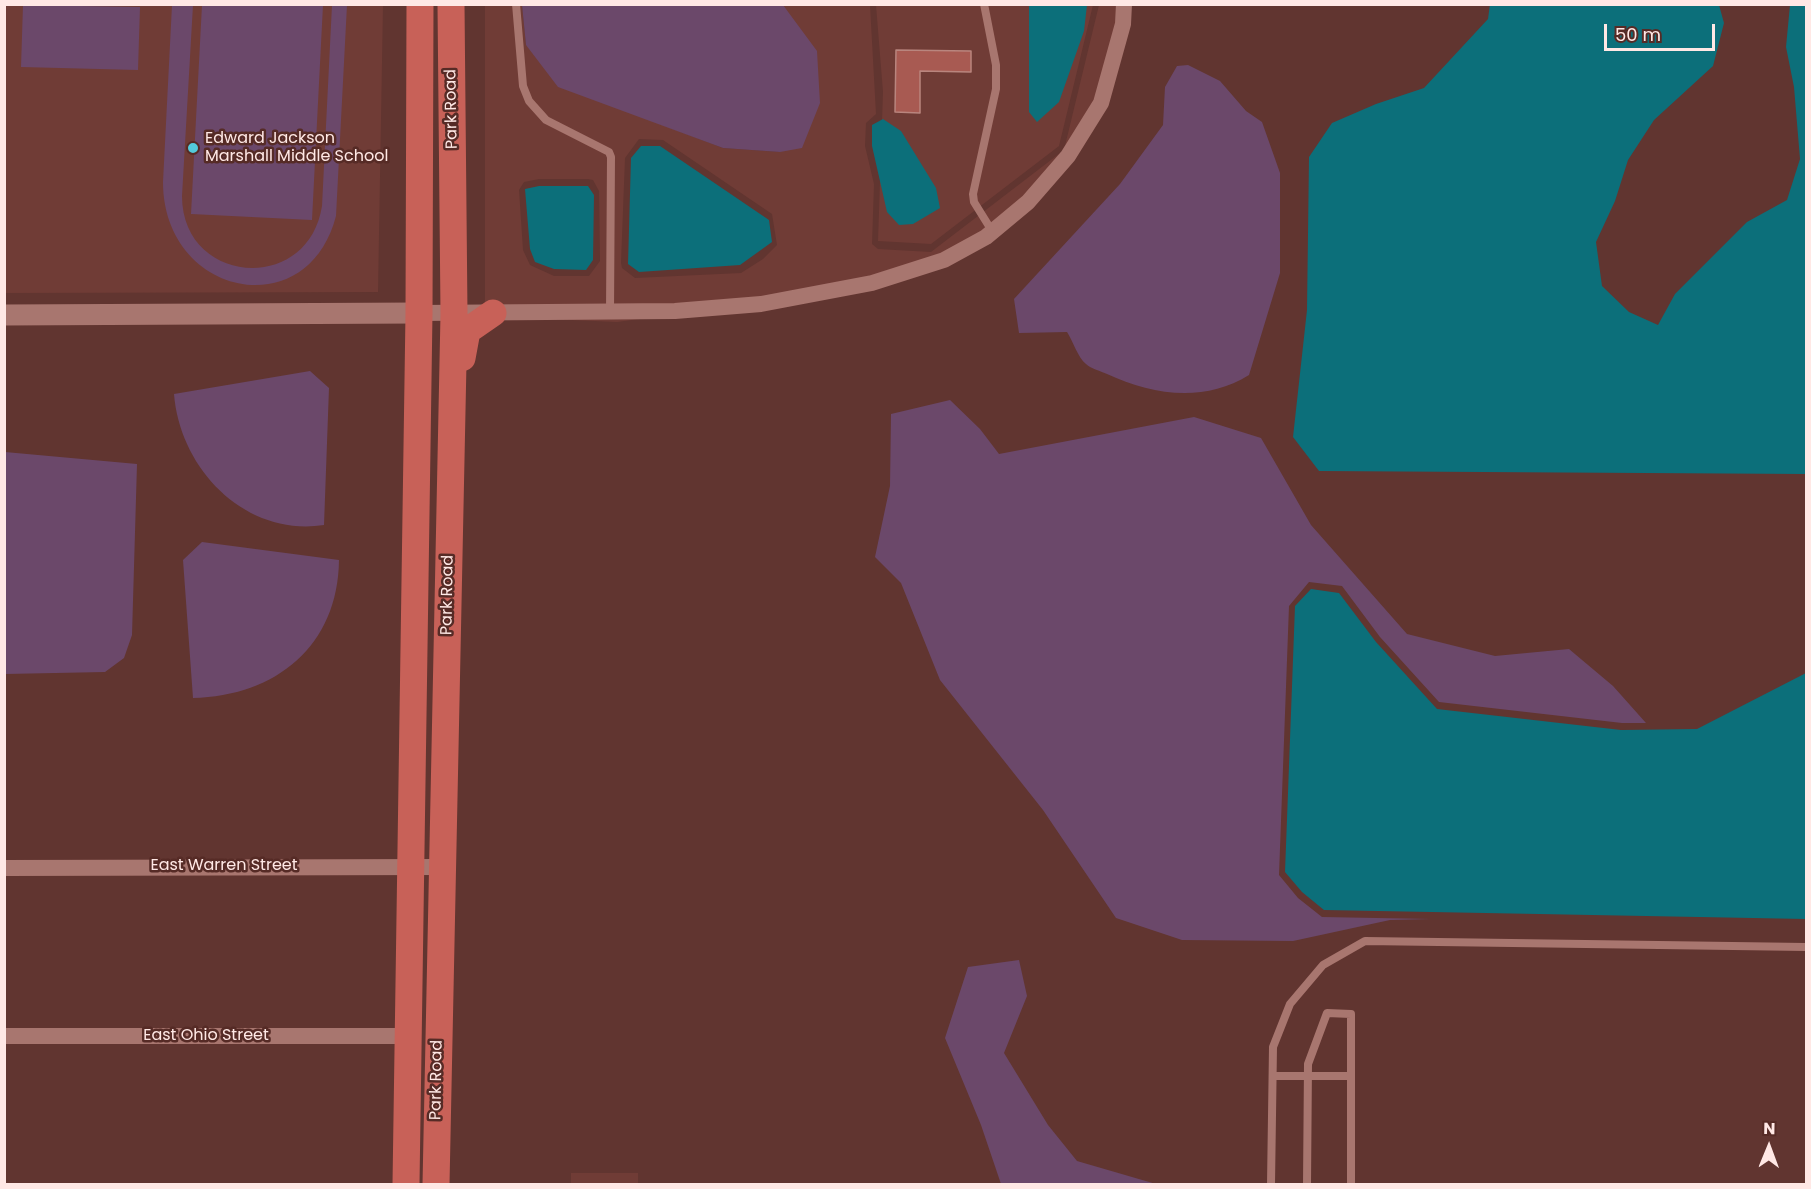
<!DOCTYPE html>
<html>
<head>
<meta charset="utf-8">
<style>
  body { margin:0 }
  #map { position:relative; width:1811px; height:1189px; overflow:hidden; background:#613530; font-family:Poppins,sans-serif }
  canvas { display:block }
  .frame { position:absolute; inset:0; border:6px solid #ffe8e5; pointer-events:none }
  .north { position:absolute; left:1739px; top:1117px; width:60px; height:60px; -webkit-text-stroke:4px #562b26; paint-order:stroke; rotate:1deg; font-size:16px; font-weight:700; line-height:24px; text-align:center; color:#ffe8e5 }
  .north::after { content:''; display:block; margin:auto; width:21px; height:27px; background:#ffe8e5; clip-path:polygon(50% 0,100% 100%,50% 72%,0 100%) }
  .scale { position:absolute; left:1604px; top:24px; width:111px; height:27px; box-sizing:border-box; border:3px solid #ffe8e5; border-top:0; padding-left:8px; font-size:18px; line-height:21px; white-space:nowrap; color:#ffe8e5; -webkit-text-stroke:4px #562b26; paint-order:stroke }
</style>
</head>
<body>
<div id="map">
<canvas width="1811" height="1189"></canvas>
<div class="frame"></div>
<div class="north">N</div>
<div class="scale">50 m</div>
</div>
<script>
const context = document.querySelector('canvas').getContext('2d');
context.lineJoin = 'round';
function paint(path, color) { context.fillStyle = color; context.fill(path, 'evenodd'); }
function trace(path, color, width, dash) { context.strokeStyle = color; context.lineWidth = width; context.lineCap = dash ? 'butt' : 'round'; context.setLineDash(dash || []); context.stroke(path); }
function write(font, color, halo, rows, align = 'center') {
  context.font = font + ' Poppins,sans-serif'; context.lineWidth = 5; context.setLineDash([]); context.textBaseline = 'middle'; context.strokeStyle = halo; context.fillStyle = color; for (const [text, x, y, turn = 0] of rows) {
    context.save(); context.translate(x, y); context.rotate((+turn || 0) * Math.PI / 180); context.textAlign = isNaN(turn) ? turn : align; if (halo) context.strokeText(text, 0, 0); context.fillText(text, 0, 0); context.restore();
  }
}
paint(new Path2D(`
  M4 5H383L378 292 5 293Z
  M485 5H522L526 45 637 115 723 148 780 152 783 5H870L876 114 866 123 865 146 874 184 872 244 878 249 931 252 1064 150 1099 5H1122L1097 106 1046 186 978 246 836 293 617 322 502 317 485 308ZM639 139 663 140 772 214 777 245 763 259 741 273 635 278 622 268 621 263 625 158ZM539 179H588L593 180 599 191 600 261 589 276H554L530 265 523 250 519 190 524 182Z
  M876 5H1093L1059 146 931 244 878 241 883 92Z
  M571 1173H638V1184H571Z`), '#703c36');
paint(new Path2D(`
  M23 5 140 7 138 70 21 67Z
  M172 5H193L182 196C182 285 308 295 322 206L332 5H347L336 216C307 327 163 296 163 182Z
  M202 5H323L312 220 191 214Z
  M522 5H783L817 51 820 103 802 148 780 152 723 148 558 87 526 45Z
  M1188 65 1220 81 1246 111 1262 122 1280 173V273L1249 375C1204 403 1152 395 1107 374 1101 371 1091 369 1086 364 1078 358 1073 341 1067 332L1019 333 1014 299 1120 184 1163 125 1165 87 1177 66Z
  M310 371 329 388 324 525C245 537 180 469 174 394Z
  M950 400 980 429 999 454 1194 417 1261 438 1311 525 1407 634 1495 656 1569 649 1613 686 1646 723H1622L1439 702 1380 637 1342 586 1309 582 1289 606 1279 875 1298 898 1322 917 1431 919 1390 920 1293 941 1182 940 1116 918 1043 810 940 680 901 583 875 557 890 486 891 414Z
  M5 452 137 464 132 635 124 658 105 672 5 674Z
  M202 542 339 560C338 646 276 696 193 698L183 560Z
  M1019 960 1027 996 1004 1053 1048 1125 1077 1161 1156 1184H1001L981 1125 945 1038 968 967Z`), '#6b486a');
paint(new Path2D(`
  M1490 4 1719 5 1724 23 1713 66 1654 120 1628 160 1615 201 1596 242 1602 286 1629 312 1658 325 1675 294 1747 222 1787 200 1800 159 1794 87 1786 47 1790 5H1806V474L1319 471 1293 437 1307 310 1309 157 1332 123 1376 104 1424 88 1488 19Z
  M1029 5H1087L1084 31 1059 102 1037 122 1029 112Z
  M883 119 901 131 936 188 940 208 913 224 899 225 887 212 872 146V125Z
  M641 146H660L769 220 772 242 740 265 639 272 628 264 631 158Z
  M539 186H588L594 195 593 260 586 270 554 269 535 262 530 249 525 189Z
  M1311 589 1339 593 1376 642 1437 709 1621 730 1697 729 1806 673V919L1324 910 1302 892 1285 872 1295 606Z`), '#0c6f7a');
const building = new Path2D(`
  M896 50 971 51V72L920 71V113L895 112Z`);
paint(building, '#a85a52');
trace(building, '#b9857e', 1.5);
trace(new Path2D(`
  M516 4 523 86 529 101 546 120 609 152 611 157 610 312
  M984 4 996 65V89L973 194 974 202 992 231
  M1273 1076H1351
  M1271 1184 1273 1047 1290 1004 1323 965 1365 941 1806 947
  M1307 1184 1308 1064 1327 1013 1351 1014V1184`), '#a8766f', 8);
trace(new Path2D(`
  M419 313 675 311 761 304 872 283 944 260 986 237 1028 202 1068 156 1101 103 1123 24 1124 4
  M4 868 443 867
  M4 1036H408`), '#a8766f', 16);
trace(new Path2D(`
  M4 315 419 313`), '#a8766f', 21);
trace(new Path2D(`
  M462 358 467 331 493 313
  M406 1184 419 313 420 4
  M436 1184 454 314 451 4`), '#c86158', 27);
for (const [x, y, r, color] of [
  [193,148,6,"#53cbdb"]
]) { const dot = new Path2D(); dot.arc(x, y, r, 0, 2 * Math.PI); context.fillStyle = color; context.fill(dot); trace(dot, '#562b26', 2); }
write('16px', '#ffe8e5', '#562b26', [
  ["Park Road",452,109,-91],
  ["Park Road",448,595,-89],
  ["East Warren Street",224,866],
  ["East Ohio Street",206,1036],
  ["Park Road",437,1080,-89]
]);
write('16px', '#ffe8e5', '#562b26', [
  ["Edward Jackson",205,139],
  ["Marshall Middle School",205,157]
], 'left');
</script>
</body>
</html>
